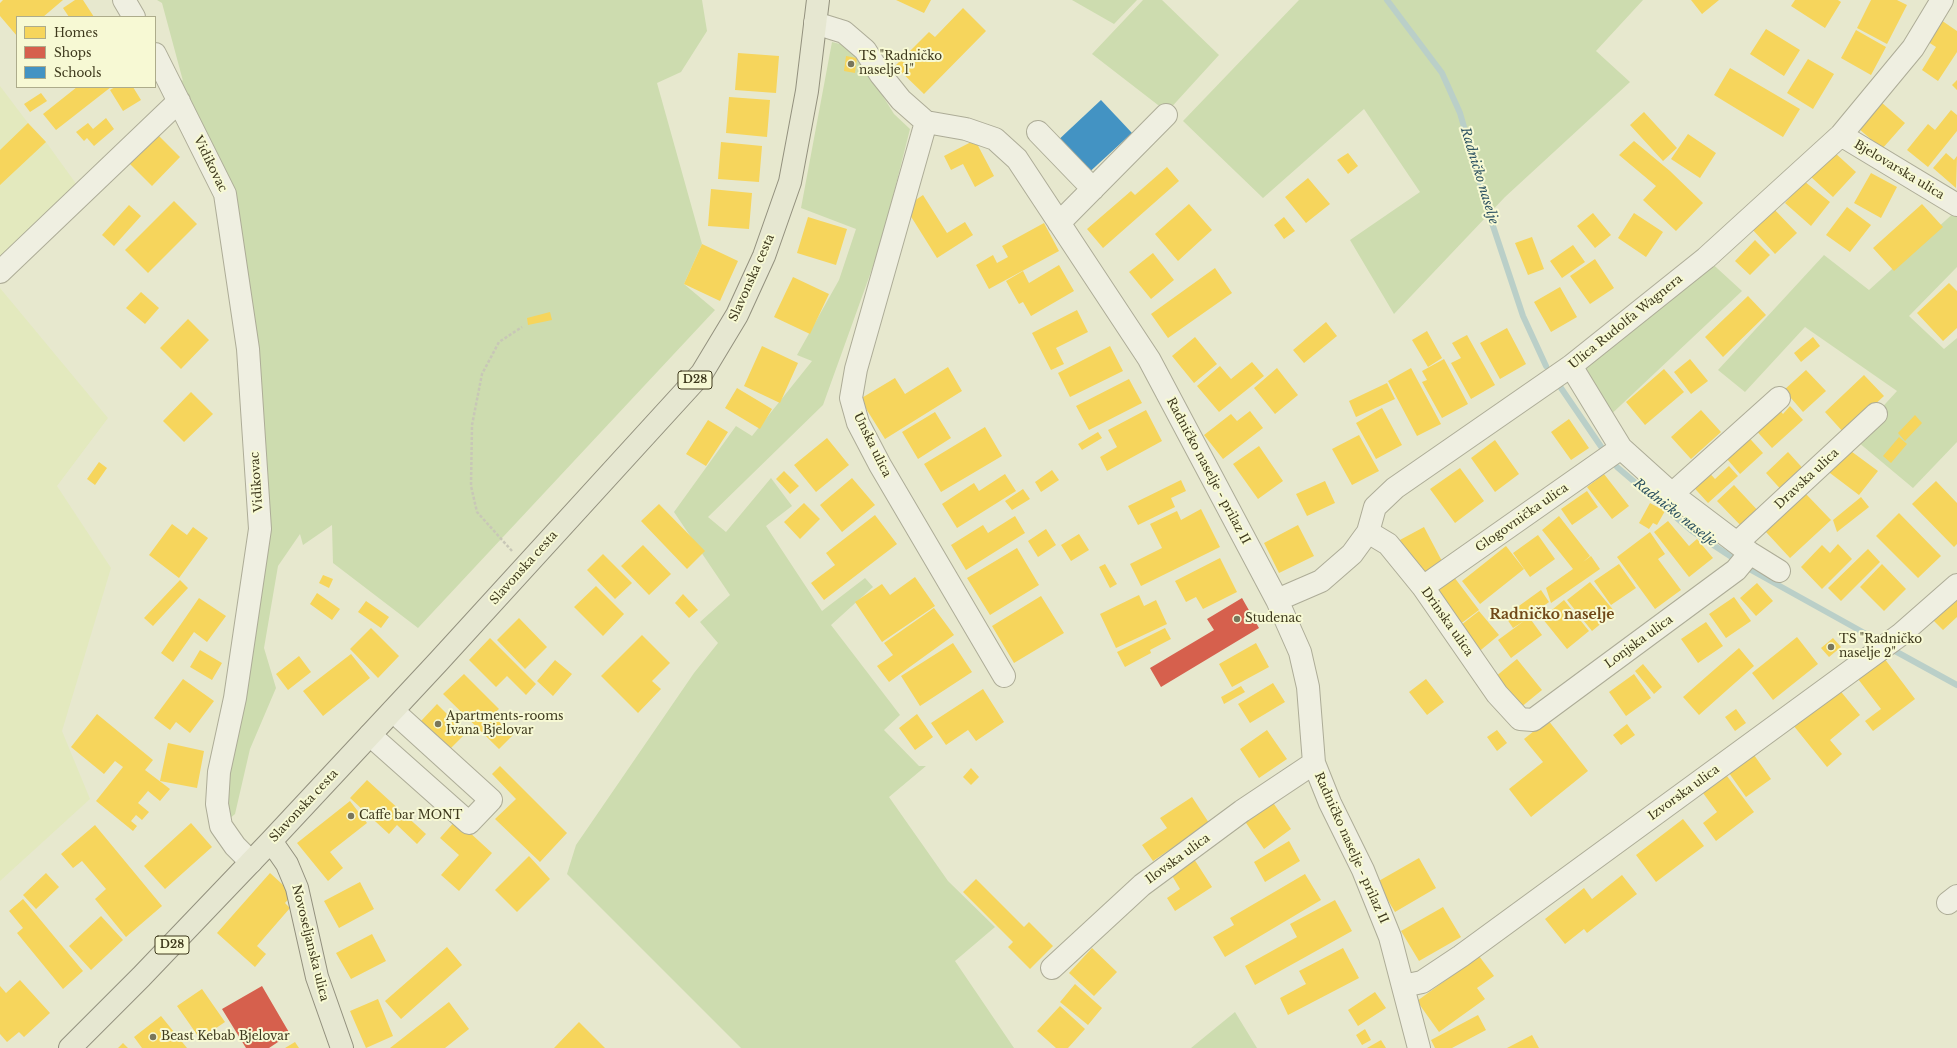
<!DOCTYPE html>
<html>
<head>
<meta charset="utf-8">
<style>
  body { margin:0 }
  #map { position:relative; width:1957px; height:1048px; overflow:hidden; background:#e7e8ce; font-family:"Libre Baskerville",serif }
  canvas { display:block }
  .legend { position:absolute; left:16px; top:16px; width:140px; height:72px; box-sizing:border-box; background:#f7f9d4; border:1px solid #adac8b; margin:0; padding:5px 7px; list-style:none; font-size:12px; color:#3e391d }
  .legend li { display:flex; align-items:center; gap:8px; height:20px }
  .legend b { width:20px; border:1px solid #adac8b }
</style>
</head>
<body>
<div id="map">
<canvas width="1957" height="1048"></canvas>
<ul class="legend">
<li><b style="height:11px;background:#f6d55c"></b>Homes</li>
<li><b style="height:11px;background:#d6604d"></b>Shops</li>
<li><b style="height:11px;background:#4393c3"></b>Schools</li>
</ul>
</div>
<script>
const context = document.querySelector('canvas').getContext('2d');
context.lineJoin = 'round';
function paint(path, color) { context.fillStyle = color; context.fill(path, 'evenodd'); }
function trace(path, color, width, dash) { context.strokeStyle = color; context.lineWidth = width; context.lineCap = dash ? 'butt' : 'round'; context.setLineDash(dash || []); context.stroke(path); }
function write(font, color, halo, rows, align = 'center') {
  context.font = font + ' "Libre Baskerville",serif'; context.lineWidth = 4; context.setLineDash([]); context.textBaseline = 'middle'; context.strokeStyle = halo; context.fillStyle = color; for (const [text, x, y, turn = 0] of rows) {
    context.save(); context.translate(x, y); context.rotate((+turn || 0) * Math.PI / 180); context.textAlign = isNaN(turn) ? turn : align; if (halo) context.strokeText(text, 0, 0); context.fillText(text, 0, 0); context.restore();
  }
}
paint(new Path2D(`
  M0 86 28 123 46 142 82 192 0 272Z
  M0 288 108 418 57 486 111 568 62 731 90 799 0 881Z`), '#e3e9be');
paint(new Path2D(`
  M157 0H702L707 31 681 72 657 83 702 244 684 284 715 310 418 628 333 563 332 525 303 545 300 534 278 566 264 648 276 688 250 749 235 814 221 826 260 529 225 194 158 60 183 81 162 3Z
  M1072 0H1137L1114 24Z
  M1143 0H1162L1219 55 1167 112 1092 54Z
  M1299 0H1643L1596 51 1630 82 1505 197 1394 314 1350 240 1420 192 1364 109 1263 198 1183 121Z
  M832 42 848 46 856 53 894 114 910 129 881 244 823 405 708 517 726 532 771 478 792 506 766 526 822 611 865 578 873 587 831 625 900 715 884 730 919 766H926L889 797 948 881 995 927 955 961 1014 1048H741L567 874 576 845 694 673 718 643 700 622 730 595 674 512 736 426 752 436 812 361 797 355 839 280 856 229 801 208Z
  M1957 210V267L1909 316 1944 349 1957 338V442L1913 488 1852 437 1876 414 1897 391 1805 327 1745 392 1718 370 1824 255 1869 290Z
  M1706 258 1742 291 1604 421 1571 366Z
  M1235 1012 1257 1048H1191Z`), '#cddcaf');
paint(new Path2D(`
  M3 0H63L43 17H17V36L0 16V3Z
  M75 0H83L94 17H69L63 8Z
  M896 0H931L924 13Z
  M1691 0H1719L1702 14Z
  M1795 0H1838L1841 2 1825 28 1791 6Z
  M1871 0H1897L1907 5 1887 44 1857 28Z
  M963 8 986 31 924 94 895 66 929 32 935 37Z
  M1938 18 1957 31V52L1938 81 1922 70 1936 47 1925 40Z
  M1766 29 1800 50 1784 76 1750 54Z
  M1856 30 1886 47 1871 75 1841 58Z
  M738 53 779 56 776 93 735 90Z
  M846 56 857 58 855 73 844 71Z
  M1808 59 1834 74 1813 109 1787 93Z
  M1730 68 1800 109 1783 137 1714 95Z
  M1957 80V90L1952 85Z
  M77 87H111L56 130 43 114Z
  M115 87H133L141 100 123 111 110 90Z
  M41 93 47 101 30 112 24 104Z
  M729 97 770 100 767 137 726 133Z
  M1881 102 1905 123 1882 149 1858 128Z
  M1951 110 1957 115V131L1928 167 1907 150 1928 124 1935 130Z
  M1644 112 1677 148 1663 161 1630 125Z
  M106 118 114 129 94 146 87 138 84 141 76 132 88 123 93 129Z
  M28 123 46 142 0 185V150Z
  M1688 134 1716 153 1700 178 1671 159Z
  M159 136 180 157 152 186 130 164Z
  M975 140 994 176 975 187 963 164 951 170 944 156Z
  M1634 141 1670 171 1703 203 1676 231 1643 200 1656 186 1619 155Z
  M721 142 762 146 759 182 718 179Z
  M1834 152 1856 172 1833 197 1811 177Z
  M1348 153 1358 166 1348 174 1337 160Z
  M1946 153 1954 160 1957 156 1956 188 1933 168Z
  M1167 167 1179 181 1103 248 1087 229 1131 191 1135 195Z
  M1871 173 1897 187 1881 218 1854 203Z
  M1308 178 1330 204 1306 223 1285 197Z
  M1804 181 1830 202 1811 226 1785 203Z
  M711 189 752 193 749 229 708 226Z
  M923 195 947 233 965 222 973 235 937 258 905 207Z
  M174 201 197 224 148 273 125 250Z
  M1189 204 1212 230 1178 261 1155 234Z
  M1922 204 1943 227 1894 271 1873 248Z
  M129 205 141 216 114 246 102 235Z
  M1847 207 1871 225 1850 252 1826 235Z
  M1773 208 1797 233 1775 254 1752 229Z
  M1593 213 1611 235 1595 248 1577 226Z
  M1634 213 1663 232 1646 257 1618 238Z
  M808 217 847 229 836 265 797 253Z
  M1284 217 1295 231 1284 239 1274 225Z
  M1044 223 1059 251 989 289 976 265 993 255 997 263 1008 257 1002 246Z
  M1532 237 1544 269 1528 275 1515 243Z
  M1755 240 1770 255 1750 275 1735 261Z
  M702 244 738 261 720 301 684 284Z
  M1573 245 1585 262 1562 278 1550 261Z
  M1153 253 1174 280 1151 299 1129 272Z
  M1595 259 1614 288 1590 304 1570 276Z
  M1059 265 1074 291 1031 316 1023 302 1019 304 1006 281 1023 271 1029 283Z
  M1215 268 1232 293 1168 338 1151 314Z
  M793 277 829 294 810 334 774 317Z
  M1949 283 1957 291V328L1943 341 1917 313Z
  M1560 287 1577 317 1551 332 1534 302Z
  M141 292 159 308 145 324 126 308Z
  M1748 296 1766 315 1723 357 1705 337Z
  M1077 310 1088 332 1056 348 1064 364 1051 370 1032 333Z
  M550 312 552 320 528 325 527 318Z
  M188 319 209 340 181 369 160 348Z
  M1326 322 1337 336 1304 363 1293 350Z
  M1507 328 1526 364 1500 379 1480 343Z
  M1427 331 1442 358 1428 367 1412 340Z
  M1467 335 1495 385 1471 399 1451 363 1461 358 1452 343Z
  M1195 337 1217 364 1194 383 1172 356Z
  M1813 337 1820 346 1801 362 1794 353Z
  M762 346 798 363 780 403 744 386Z
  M1110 346 1123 371 1070 397 1058 373Z
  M1444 359 1468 404 1442 418 1422 382 1427 380 1422 371Z
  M1690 359 1708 381 1691 394 1674 372Z
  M1252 362 1264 376 1219 412 1197 386 1220 366 1231 379Z
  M948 367 962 391 885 439 860 399 895 378 905 394Z
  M1277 368 1298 395 1275 414 1254 388Z
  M1411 368 1441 424 1417 436 1388 381Z
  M1664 369 1684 392 1645 425 1626 402Z
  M1806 370 1826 391 1803 412 1784 390Z
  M1864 375 1884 396 1844 433 1825 412Z
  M1129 379 1142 403 1089 430 1076 406Z
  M1387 383 1395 399 1356 417 1349 401Z
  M737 388 772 409 760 429 725 408Z
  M191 392 213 414 184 442 163 421Z
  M1775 405 1783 414 1790 406 1803 420 1772 448 1752 426Z
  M1382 408 1402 445 1376 459 1356 423Z
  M1146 410 1162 441 1107 471 1100 457 1117 447 1108 430Z
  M1701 410 1721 432 1691 459 1671 437Z
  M1250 411 1263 428 1223 459 1204 435 1231 414 1237 421Z
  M935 412 951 438 918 459 902 432Z
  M1915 415 1922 423 1905 441 1898 433Z
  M1569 419 1589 448 1571 460 1551 432Z
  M708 420 728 432 706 466 686 454Z
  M985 427 1002 456 941 492 924 464Z
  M1743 431 1763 453 1740 474 1721 452Z
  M1098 432 1102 438 1082 450 1078 444Z
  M1359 435 1379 471 1352 485 1332 449Z
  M1899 437 1907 444 1891 463 1883 456Z
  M827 438 849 465 816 492 794 465Z
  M1495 440 1519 474 1495 492 1471 458Z
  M1259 446 1283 481 1258 499 1233 464Z
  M1844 446 1878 471 1859 495 1826 470Z
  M1788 452 1808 474 1785 494 1766 473Z
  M99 462 107 468 95 485 87 479Z
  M1729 466 1738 476 1708 503 1688 481 1704 467 1715 479Z
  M1460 468 1484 501 1455 523 1430 489Z
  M1052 470 1059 480 1041 492 1035 482Z
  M784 471 799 486 790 494 776 479Z
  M1005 474 1016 491 957 528 942 504 974 483 979 491Z
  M1604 474 1629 506 1612 519 1587 487Z
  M852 478 875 505 842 532 820 505Z
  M1181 480 1186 491 1171 498 1175 507 1138 525 1128 506Z
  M1325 481 1335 503 1307 516 1296 494Z
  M1936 481 1957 503V544L1954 547 1912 504Z
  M1734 485 1761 514 1745 530 1717 501Z
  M1023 489 1030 499 1012 510 1005 501Z
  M1587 491 1598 507 1572 525 1561 509Z
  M1806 494 1831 520 1790 558 1766 532Z
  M1861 497 1869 507 1837 532 1833 520Z
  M804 503 820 519 800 539 784 522Z
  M1650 503 1665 511 1657 525 1653 523 1649 529 1639 523Z
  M659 504 705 551 687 569 641 521Z
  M1201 509 1220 547 1141 586 1130 564 1162 548 1150 524 1177 511 1181 520Z
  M1899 513 1941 556 1918 578 1876 536Z
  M875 515 897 544 824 600 811 583 835 565 826 553Z
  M1015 516 1025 533 966 570 951 545 983 525 988 533Z
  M1559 516 1590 556 1583 562 1591 556 1600 569 1551 603 1546 588 1573 569 1542 530Z
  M1668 521 1689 546 1697 539 1713 558 1689 577 1654 532Z
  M172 524 187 535 193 527 208 538 179 578 149 555Z
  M1298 525 1314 556 1279 573 1264 543Z
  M1424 527 1443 563 1417 577 1398 541Z
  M1046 529 1056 545 1038 557 1028 541Z
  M1650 532 1665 554 1658 559 1681 590 1655 609 1617 557Z
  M1079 534 1089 550 1071 561 1061 545Z
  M1538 535 1555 559 1530 577 1513 553Z
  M1838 544 1852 559 1822 589 1801 567 1822 545 1830 553Z
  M643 545 671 574 649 595 621 566Z
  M1506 546 1524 569 1480 604 1462 581Z
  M1017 548 1039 585 990 615 967 578Z
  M1868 549 1880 562 1841 601 1828 588Z
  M603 554 632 583 615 599 587 570Z
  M1220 558 1237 592 1203 609 1196 597 1186 602 1175 581Z
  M1105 564 1117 584 1110 588 1099 567Z
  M1619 564 1636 588 1611 605 1594 581Z
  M1882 564 1906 589 1884 611 1860 587Z
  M323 575 333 579 329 588 319 583Z
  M915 577 935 606 882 642 855 602 882 584 890 595Z
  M1454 577 1479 610 1455 628 1430 595Z
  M180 580 188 588 153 626 144 618Z
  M1590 582 1615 612 1592 631 1567 600Z
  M1757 583 1773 601 1756 616 1740 598Z
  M596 586 624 614 603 636 574 607Z
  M1541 590 1549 602 1529 617 1542 635 1511 658 1498 640 1524 621 1513 628 1505 616Z
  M317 593 340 609 332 620 310 604Z
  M683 594 698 610 689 618 675 603Z
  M1139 595 1144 606 1156 600 1167 624 1116 648 1100 614Z
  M1041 596 1064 633 1014 663 992 626Z
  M1734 597 1751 621 1726 638 1709 614Z
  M1953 597 1957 601V617L1943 630 1931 618Z
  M199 598 226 616 207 642 194 632 173 662 161 653Z
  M1564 600 1589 631 1567 649 1542 618Z
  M366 601 389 617 381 628 358 612Z
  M934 608 954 635 889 682 877 666 893 655 884 643Z
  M1479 611 1499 635 1476 654 1456 629Z
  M519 618 547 647 525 669 497 640Z
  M1706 622 1723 646 1698 663 1681 639Z
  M371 628 399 656 378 678 350 649Z
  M1165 628 1171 639 1150 650 1151 653 1125 667 1117 652Z
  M642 635 670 663 652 681 661 689 638 713 601 676Z
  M1797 637 1818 664 1773 700 1752 673Z
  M490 638 536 684 526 695 507 676 496 687 469 660Z
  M1833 638 1841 647 1829 657 1821 648Z
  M953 643 972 672 920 706 901 676Z
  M1256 643 1269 667 1232 687 1219 664Z
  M1739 648 1754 666 1699 715 1683 697Z
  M200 650 222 663 212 680 190 667Z
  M351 654 370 678 323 716 303 691Z
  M299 656 311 672 288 690 276 674Z
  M1884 658 1915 699 1873 731 1865 721 1881 709 1858 679Z
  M1517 659 1542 690 1520 708 1495 677Z
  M555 660 572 674 553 696 537 681Z
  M1643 664 1662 687 1654 694 1635 671Z
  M464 674 499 709 492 715 513 735 499 749 443 694Z
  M1634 674 1651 698 1626 716 1609 692Z
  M183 679 214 701 190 733 176 722 170 730 154 718Z
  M1426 679 1444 702 1427 715 1409 692Z
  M1273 683 1285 702 1250 723 1238 704Z
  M1241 686 1245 692 1224 704 1221 697Z
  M1838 688 1860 715 1830 740 1842 754 1827 767 1793 725Z
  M983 689 1004 722 976 741 968 730 946 745 931 723Z
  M437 704 466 733 450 749 421 721Z
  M1736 709 1746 723 1735 731 1725 717Z
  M97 714 153 760 145 770 170 789 160 801 148 791 138 803 149 812 142 820 136 815 131 821 137 826 133 831 96 801 123 767 115 761 104 774 71 747Z
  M917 714 933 737 915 750 899 728Z
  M1548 720 1588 771 1531 817 1509 789 1543 762 1524 739Z
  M1627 724 1635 735 1621 745 1613 735Z
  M1267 730 1287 759 1259 778 1240 749Z
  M1497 730 1507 743 1497 751 1487 737Z
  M168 743 204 751 197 788 160 781Z
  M1754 755 1771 779 1746 797 1729 773Z
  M500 766 567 833 540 862 495 819 516 799 492 774Z
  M971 768 979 777 971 785 963 777Z
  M1727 776 1754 812 1716 841 1703 823 1717 812 1703 793Z
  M367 780 426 834 417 844 397 825 389 834 350 798Z
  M1192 797 1209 823 1153 861 1142 845 1167 828 1160 818Z
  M350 801 367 823 330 852 343 868 328 881 297 843Z
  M1272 801 1291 829 1264 849 1244 820Z
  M1683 819 1704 846 1656 882 1636 855Z
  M456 820 492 853 459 891 441 875 459 855 440 838Z
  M191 823 212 847 165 889 144 866Z
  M95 825 162 906 126 937 95 899 106 889 82 861 73 868 61 854Z
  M1289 841 1300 861 1265 882 1254 862Z
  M529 856 550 879 517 912 495 890Z
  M1419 858 1436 888 1395 912 1377 882Z
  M1194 859 1212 887 1175 911 1167 898 1180 889 1171 874Z
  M46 873 59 887 36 909 23 895Z
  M270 873 293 894 285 903 290 908 257 946 266 954 255 967 217 933Z
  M1305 874 1321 900 1225 957 1213 937 1234 925 1230 918Z
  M1622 875 1637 894 1587 933 1584 929 1565 944 1545 919 1584 888 1592 899Z
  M976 879 1024 927 1029 922 1053 946 1030 969 1008 947 1013 942 963 892Z
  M360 882 374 909 339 928 324 901Z
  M23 899 83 971 63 989 17 933 23 928 9 911Z
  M1335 900 1352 931 1255 985 1245 966 1297 937 1290 924Z
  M1443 907 1461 937 1419 961 1401 931Z
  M101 916 123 940 91 970 69 946Z
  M372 934 386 961 351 979 336 953Z
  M447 947 462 965 401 1019 385 1001Z
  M1092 948 1117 972 1094 996 1069 973Z
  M1343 948 1359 978 1288 1015 1280 998 1306 984 1299 971Z
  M1479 956 1494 976 1477 988 1485 999 1439 1032 1417 1001Z
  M20 980 50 1013 24 1037 19 1032 7 1042 0 1034V986L6 993Z
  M1075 984 1102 1008 1088 1025 1060 1002Z
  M202 989 225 1022 200 1039 177 1006Z
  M1375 992 1386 1008 1358 1026 1348 1010Z
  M378 999 393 1036 366 1048 350 1011Z
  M449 1002 469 1029 445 1048H390Z
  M1060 1006 1085 1029 1068 1048H1056L1037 1031Z
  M1478 1015 1486 1030 1452 1048H1435L1431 1040Z
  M161 1016 187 1048H142L134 1037Z
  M579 1022 605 1048H554Z
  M1365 1029 1371 1040 1362 1045 1356 1035Z
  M1532 1035 1539 1048H1507Z
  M1381 1040 1386 1048H1367Z
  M295 1042 299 1048H285Z
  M123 1043 128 1048H118Z`), '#f6d55c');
paint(new Path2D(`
  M1242 598 1259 628 1161 687 1150 668 1214 630 1207 619Z
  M262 986 290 1034 269 1048H246L222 1009Z`), '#d6604d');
paint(new Path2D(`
  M1101 100 1132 133 1084 177 1054 144Z`), '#4393c3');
trace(new Path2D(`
  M1387 0 1442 73 1460 113 1490 217 1523 316 1546 366
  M1561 388 1602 448
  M1617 467 1692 531 1733 558
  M1751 570 1877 640
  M1895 651 1957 685`), '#bacfc8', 6);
const minor = new Path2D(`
  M124 0 134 17
  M815 23 844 32 865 50 881 75 901 100 926 122 966 129 995 139 1017 159 1149 359 1277 600 1300 652 1308 687 1314 763 1330 803 1363 870 1390 937 1419 1048
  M155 54 225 194 248 349 260 529 235 698 219 772 217 804 221 826 235 846 251 862
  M926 122 856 369 851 398 858 423 880 465 1004 676
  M1038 132 1093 189
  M1841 135 1957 205
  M1059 223 1166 115
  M0 272 179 101
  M1571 366 1621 448 1672 494 1750 553 1779 571
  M1672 494 1779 398
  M1368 532 1388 544 1423 587 1497 694 1520 719 1533 720 1736 570 1750 553
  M1737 543 1876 414
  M1423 587 1621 448
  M1277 600 1321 581 1352 554 1368 532 1375 507 1395 488 1571 366 1706 258 1841 135 1913 48 1942 0
  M370 735 469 823 491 800 393 711
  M1948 903 1957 896
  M1052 968 1142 885 1242 811 1314 763
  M1403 986 1422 982 1461 956 1900 635 1957 585`);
const major = new Path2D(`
  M271 841 287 864 297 888 317 977 342 1048
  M70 1048 141 977 271 841 438 662 702 373 737 315 764 256 790 182 807 91 818 0`);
trace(minor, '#adac97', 24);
trace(major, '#93917e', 24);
trace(new Path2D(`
  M512 551 477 512 471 486 472 425 482 374 499 342 522 327`), '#c8c7b7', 2.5, [3, 2]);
trace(minor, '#efefe1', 22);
trace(major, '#e6e7d1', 22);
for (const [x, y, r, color] of [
  [851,64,4,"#79765b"],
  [1237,619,4,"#79765b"],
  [1831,647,4,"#79765b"],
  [438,724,4,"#79765b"],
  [351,816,4,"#79765b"],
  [153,1037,4,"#79765b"]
]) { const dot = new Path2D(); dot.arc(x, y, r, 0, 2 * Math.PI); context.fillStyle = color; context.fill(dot); trace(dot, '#f7f9d4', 1.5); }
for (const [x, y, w] of [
  [695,380,34],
  [172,945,34]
]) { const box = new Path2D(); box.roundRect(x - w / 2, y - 9, w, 18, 3); context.fillStyle = '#f7f9d4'; context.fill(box); trace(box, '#3e391d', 1); }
write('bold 11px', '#3e391d', null, [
  ["D28",695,380],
  ["D28",172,945]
]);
write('12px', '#3e391d', '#f7f9d4', [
  ["TS \"Radničko",859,57],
  ["naselje 1\"",859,71],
  ["Studenac",1245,619],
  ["TS \"Radničko",1839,640],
  ["naselje 2\"",1839,654],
  ["Apartments-rooms",446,717],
  ["Ivana Bjelovar",446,731],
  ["Caffe bar MONT",359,816],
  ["Beast Kebab Bjelovar",161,1037]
], 'left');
write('12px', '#3e391d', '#f7f9d4', [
  ["Vidikovac",210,164,64],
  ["Bjelovarska ulica",1899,170,31],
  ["Slavonska cesta",752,278,-66],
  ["Ulica Rudolfa Wagnera",1626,322,-39],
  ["Unska ulica",872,445,64],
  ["Radničko naselje - prilaz II",1208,471,62],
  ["Dravska ulica",1807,479,-43],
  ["Vidikovac",257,482,-94],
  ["Glogovnička ulica",1522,518,-35],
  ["Slavonska cesta",524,568,-48],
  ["Drinska ulica",1447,622,55],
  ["Lonjska ulica",1639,642,-36],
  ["Izvorska ulica",1684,793,-36],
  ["Slavonska cesta",304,806,-47],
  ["Radničko naselje - prilaz II",1351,848,66],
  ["Ilovska ulica",1178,859,-36],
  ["Novoseljanska ulica",310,943,76]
]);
write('italic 13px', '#2b5160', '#f7f9d4', [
  ["Radničko naselje",1479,176,73],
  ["Radničko naselje",1675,513,38]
]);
write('bold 14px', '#704818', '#f7f9d4', [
  ["Radničko naselje",1552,615]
]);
</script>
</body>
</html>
